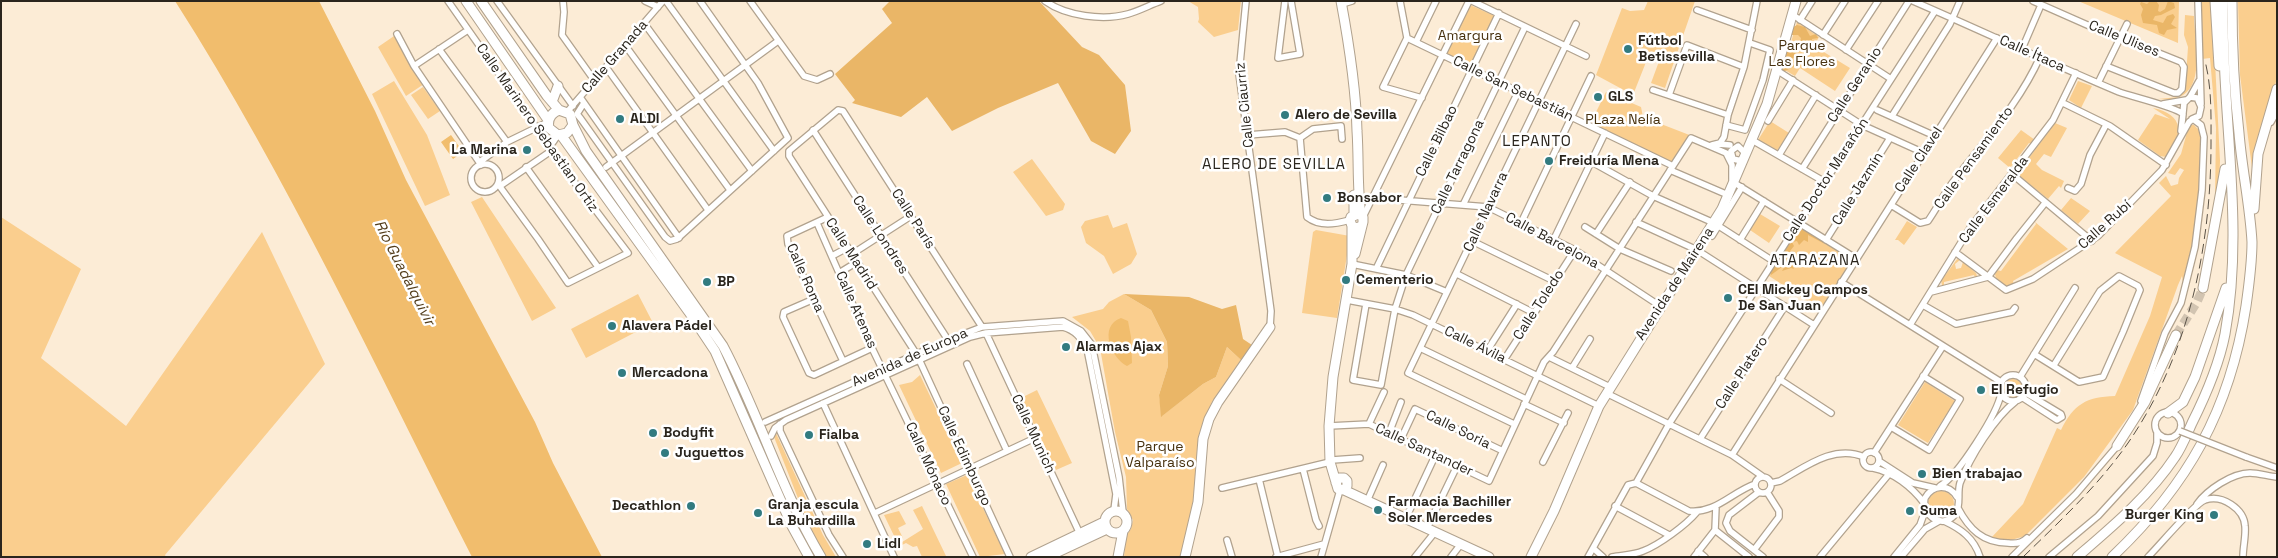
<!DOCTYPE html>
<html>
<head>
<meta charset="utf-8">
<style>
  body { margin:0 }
  #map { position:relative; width:2278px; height:558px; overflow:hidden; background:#fcecd6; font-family:"Space Grotesk",sans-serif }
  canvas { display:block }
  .frame { position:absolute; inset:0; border:2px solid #2a251d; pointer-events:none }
</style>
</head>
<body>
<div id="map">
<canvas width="2278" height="558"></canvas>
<div class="frame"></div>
</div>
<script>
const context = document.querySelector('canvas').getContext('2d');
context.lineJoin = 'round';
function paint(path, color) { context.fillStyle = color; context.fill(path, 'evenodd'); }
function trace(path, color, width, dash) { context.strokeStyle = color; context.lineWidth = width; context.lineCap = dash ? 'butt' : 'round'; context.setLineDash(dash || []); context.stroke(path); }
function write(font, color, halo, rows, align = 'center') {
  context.font = font + ' "Space Grotesk",sans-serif'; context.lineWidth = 5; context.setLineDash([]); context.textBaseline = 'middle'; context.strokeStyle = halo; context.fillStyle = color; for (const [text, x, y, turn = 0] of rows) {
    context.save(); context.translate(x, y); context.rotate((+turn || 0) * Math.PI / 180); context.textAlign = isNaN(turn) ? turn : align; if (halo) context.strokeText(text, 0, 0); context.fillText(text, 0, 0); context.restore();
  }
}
paint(new Path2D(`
  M1188 1H1241L1238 30 1214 37 1198 22 1199 19 1198 7Z
  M1648 1H1695L1665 88 1651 83 1661 56 1650 52 1633 95 1596 75 1622 8 1630 11 1644 10Z
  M2078 1H2179L2178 43Z
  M2201 1H2212L2220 161 2219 192 2215 200 2216 128 2210 58 2202 59Z
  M2238 1H2277V78L2252 168 2240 75Z
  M1468 4 1497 17 1471 68 1443 55Z
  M2185 15 2194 16C2195 49 2210 105 2158 99L2179 97 2185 91 2188 47 2184 35Z
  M1797 22 1819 37 1814 46 1850 68 1835 91 1800 68 1795 76 1783 69Z
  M397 34 424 84 406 96 378 47Z
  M394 81 427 135 450 195 425 206 372 94Z
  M2078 81 2092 86 2081 108 2069 100Z
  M423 87 440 111 428 119 411 95Z
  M1606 92 1641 107 1643 117 1692 136 1672 163 1590 124Z
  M2153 108C2184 114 2185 136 2166 157L2160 156 2138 140 2155 114 2170 119Z
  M1770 121 1789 133 1777 151 1758 140Z
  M2055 123 2067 128 2051 157 2044 154 2036 164 2042 170 2064 181 2061 188 2059 186 2048 199 2017 174Z
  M2189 125H2194L2200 131C2203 142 2201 154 2201 165 2199 206 2194 246 2183 284L2182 276 2178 285 2133 410 2084 477 2025 536 2008 541 1991 538 2023 504 2057 428 2061 430C2074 404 2086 397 2115 396L2150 316 2162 277 2115 253 2171 196 2159 183 2166 176 2171 186 2178 184 2179 178 2184 170 2180 168 2175 175 2168 173 2181 154Z
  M2021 130 2035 140 2032 144 2029 143 2010 168 1998 158Z
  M1032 159 1065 204 1063 210 1046 216 1013 172Z
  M482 197 556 308 532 321 471 202Z
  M2071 198 2090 211 2078 224 2061 210Z
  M1760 214 1780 226 1769 243 1750 230Z
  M1108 215 1113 228 1127 223 1137 254 1131 264 1113 274 1104 256 1086 243 1081 227 1085 221Z
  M1 217 81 269 41 358 126 426 262 232 325 364 165 555 166 557H1Z
  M1907 221 1917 227 1904 245 1898 240H1895Z
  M2035 222 2068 249 2013 281 2014 285 2007 287 1996 279 1995 274 1997 270 2001 271 2036 224Z
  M1798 223 1857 259 1823 311 1766 274Z
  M1316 230 1350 236 1337 318 1302 313 1313 232Z
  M1957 259 1960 260 1955 264 1956 269 1961 268 1963 262 1976 273 1977 276 1975 278 1974 275 1944 282V285H1942L1941 281Z
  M638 294 653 323 586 358 571 329Z
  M1124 294 1151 310 1167 342 1168 366 1159 395 1162 416 1203 384 1216 377 1227 347 1241 360 1212 402 1200 431 1195 501 1183 557H1124L1126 536 1131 529 1133 520 1127 509 1126 477 1115 432 1100 348 1090 331 1072 317 1103 309 1109 302Z
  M920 375 962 463 941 473 899 385 912 382Z
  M2003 389a10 10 0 1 1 20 0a10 10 0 1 1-20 0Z
  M1925 382 1955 401 1928 443 1898 425Z
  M1037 390 1072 463 1056 470 1021 398Z
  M775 431 823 535 836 557H826L810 529 774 437Z
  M967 475 1005 554 980 557 946 484Z
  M1928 504a13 13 0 1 1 26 0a13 13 0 1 1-26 0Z
  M922 506 946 556 922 557 917 546 913 547 906 543 900 546 899 544 923 529 913 510Z
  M899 511 906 524 898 528 903 538 897 542 884 515Z`), '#face8e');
paint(new Path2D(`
  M890 1H1039L1082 47 1099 55 1125 85 1131 131 1115 154 1091 141 1058 83 998 108 952 131 927 97 901 117 852 103 855 100 835 74 892 23 882 9Z
  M2150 1H2156L2159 5 2158 11 2160 12 2165 9 2168 1 2174 3 2175 8 2161 15 2155 16 2153 20 2163 23 2167 16 2173 14 2175 17 2171 24 2177 28 2167 30 2164 35 2159 33 2157 25 2143 23 2141 15 2143 9 2140 4 2141 2 2147 4Z
  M1797 25 1805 27 1810 36 1816 34 1818 38 1812 39V47L1803 45 1796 53 1804 61 1801 62 1795 57 1789 60 1795 66 1783 72 1780 68 1785 61 1786 51 1794 50V46L1800 43 1801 38 1798 35H1791V28Z
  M1798 225 1824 240 1823 243 1808 235V242L1804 240 1799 245 1797 241 1792 242 1794 246 1790 251H1794L1795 254 1789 259 1794 269 1791 268 1782 271 1787 263 1781 257 1779 260 1783 262 1782 267 1771 275 1770 269 1776 263Z
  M1124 294 1189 297 1222 309 1236 305 1243 339 1252 345 1241 360 1227 347 1216 377 1203 384 1161 417 1159 395 1168 366 1167 342 1151 310Z`), '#eab667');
paint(new Path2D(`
  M175 1H319L375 111 406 180 535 422 553 463 602 557H472C377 370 288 178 175 1Z
  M451 135 463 152 453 159 441 142Z
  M1121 318 1128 321 1131 337 1132 363 1127 366C1111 358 1098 326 1121 318Z`), '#f1bd6d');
trace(new Path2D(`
  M2176 335 2197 302 2203 288`), '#d2c4b1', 9, [9, 4.5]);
const street = new Path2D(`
  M448 1 530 118 551 151 628 253 568 283 538 239 498 184
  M497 1 573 106
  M563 1 564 12 562 35 594 80
  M645 1 658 7
  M666 1 774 151
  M750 1 804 76 817 80 830 74
  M1045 1C1066 16 1103 21 1128 14 1139 11 1150 5 1161 1
  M1246 1 1239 74 1271 311 1270 327
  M1285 1 1278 58 1300 54 1291 1
  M1400 1 1407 38
  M1472 1 1586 56
  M1913 1C1982 31 2050 63 2119 92 2133 97 2176 107 2183 114L2181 131
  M2033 1 2119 39H2124L2181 62 2184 67 2182 89 2178 93H2174L2106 66
  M2198 1 2201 104
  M1342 4 1352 1
  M1697 10 1752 30
  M1793 15 1891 79
  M1800 20 1812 1
  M644 23 752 171
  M397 34 414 66 481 165
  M1823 35 1845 1
  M1407 38 1673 166
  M1407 38 1383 87 1422 98
  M1416 42 1436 1
  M625 45 730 190
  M439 49 507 142
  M2022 49 2041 5
  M1846 50 1878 1
  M414 66 468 30
  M606 67 708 210
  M1778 71 1862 125 1924 153
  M2098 83 2127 24
  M1653 90 1728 115
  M1669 95 1687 45 1744 67
  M580 97 679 238
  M2190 97 2197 98 2201 107 2199 116 2192 119
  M584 103 577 114 581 119 665 237 670 241 677 239 788 138 758 83 700 1
  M2063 103 2110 126 2166 165
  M2163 104 2186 100
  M1877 110 1935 136
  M567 112 663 1
  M2183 113 2184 103 2190 97 2199 81
  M1892 116 1950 24 1960 1
  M1768 121 1793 80
  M2271 122 2277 111
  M1726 125 1745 130 1763 80 1770 50 1750 43
  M813 130 948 340
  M1248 135 1285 132 1300 138 1313 129 1341 126 1342 139
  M1300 138 1307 217C1320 227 1335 224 1350 220
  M1752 140 1825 182
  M1718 144 1730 145
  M1712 145 1720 143 1724 137 1728 115 1744 67 1757 1
  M549 148 558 135
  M1779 155 1816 95
  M481 161 507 142 548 122
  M1742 161 1733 159 1731 151 1738 146 1745 153
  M1592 162 1653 196 1714 223 1773 261
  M471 178a14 14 0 1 1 28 0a14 14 0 1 1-28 0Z
  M526 167 598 267
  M606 167 778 41
  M1802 169 1909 1
  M1670 170 1728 195
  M2013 175 2092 241
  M1733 182 1857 259
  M500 186 551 151
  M2068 188 2075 191 2081 184 2090 155 2106 125
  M1374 198 1488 207 1575 250 1660 306
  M1463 205 1518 92
  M1891 205 1920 223 1928 221C1937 208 1944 194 1953 182 1984 141 2019 104 2040 57
  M828 217 787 236 788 244 843 361
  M1363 217 1469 1
  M1636 222 1697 250 1814 325
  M817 223 872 348 973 557
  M1521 223 1591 76
  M1585 227 1620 249 1671 271
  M1596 234 1630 182
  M1712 236 1742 187
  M1554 239 1605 133
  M1740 240 1764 201
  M1826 240 1890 138
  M1472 241 1554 281
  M1955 252 2006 290 2033 279 2098 236 2162 170 2189 122 2193 119 2201 125 2204 137 2202 190 2195 247 2181 303 2165 333 2141 401
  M852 254 911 216
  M832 256 847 248
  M1352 264 1406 275 1447 292
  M1376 269 1499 13
  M839 273 857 262
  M1457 274 1534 313
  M1841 282 2001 382
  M1931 292 1988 277 2017 238 2045 203
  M814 299 784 312 783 317 809 373 814 375 872 348
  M1347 300 1395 309 1413 315 1599 406
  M1366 304 1353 380 1381 385 1395 309 1406 275 1525 27
  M1923 305 1956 324 2012 312 2015 308
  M1910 325 1970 228 2053 120 2076 73
  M982 327 843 111 838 110 789 151V156L917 355 1010 557
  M986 333 1080 534
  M1420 348 1526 399
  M1487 351 1517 304
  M2034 354 2079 382 2103 377 2123 332 2140 290 2138 286 2119 276 2100 291 2054 365
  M1549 357 1610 387
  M1504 360 1575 250
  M967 364 1007 451
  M1572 368 1590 339
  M2000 388a13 13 0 1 1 26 0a13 13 0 1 1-26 0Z
  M2020 377 2075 288
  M1779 379 1831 413
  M1606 393 1732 455 1762 476
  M2023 398 2057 420 2062 417 2061 414 2026 393
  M823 403 894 557
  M1524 404 1564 423
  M2155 425a13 13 0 1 1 26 0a13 13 0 1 1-26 0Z
  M765 422 948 340 982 327 1063 321 1081 331 1092 345 1119 477 1123 512
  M780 424V431L829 535 843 557
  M1369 424 1384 392
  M1514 424 1408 373 1576 24
  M1329 426 1369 424 1489 481 1544 362 1553 352 1691 138 1726 153 1732 165V179
  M1891 427 1929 450 1960 399 1923 376
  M1389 433 1401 402
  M771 436 775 428 786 420 970 337 986 333 1063 327C1075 330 1081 338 1087 349L1116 494 1114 510
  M1401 439 1415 409 1503 451
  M1700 439 1785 306
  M1863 460a8 8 0 1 1 16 0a8 8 0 1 1-16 0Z
  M1874 453 1943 346
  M1732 455 1997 38
  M2246 457 2277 468
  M1332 460 1360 458
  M1879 461 1913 483 1935 488
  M1543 462 1568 413
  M1873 468C1893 472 1912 487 1924 503
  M1303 469 1316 520 1319 526
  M1755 485a8 8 0 1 1 16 0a8 8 0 1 1-16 0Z
  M1259 479 1278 557
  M1636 483 1689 511C1715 514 1732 492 1755 484
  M1771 483 1780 481C1805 467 1834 444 1864 457
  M1940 486C1958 476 1998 413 2001 393
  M1222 488 1330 462
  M1759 492 1729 515 1726 523 1730 531 1763 557
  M1957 497C1949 484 1933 484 1925 498 1921 516 1944 531 1956 513 1961 504 1957 493 1960 483 1970 457 1994 418 2016 401
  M1368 499 1383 465
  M2197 504C2207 490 2232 473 2250 473 2258 473 2268 476 2277 477
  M1615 506 1669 535
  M1958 508C1969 529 1983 543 2008 543 2015 544 2022 543 2027 538
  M875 513 1035 438
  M1406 518 1435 456
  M1944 521C1961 529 1974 538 1980 557
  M1427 528 1457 466
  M1715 530 1749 557
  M1227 540 1232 557
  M1593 548 1603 557
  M1754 550 1779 517V511L1767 492
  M1698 551 1705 557
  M1276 557 1324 544
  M1321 557 1340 490
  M1415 557 1435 532
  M1451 557 1461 544
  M1588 557 1628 485 1636 483 1669 424 1935 11
  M1612 557C1622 555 1634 555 1643 551 1659 545 1686 525 1697 512
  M1694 557 1715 530 1716 506
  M1820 557 1889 474
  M1894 557 1920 525 1925 511
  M1901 557 1925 529 1939 521
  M2012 557 2076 494 2118 445
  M2049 557 2098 516 2153 456 2157 443V432
  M2148 557C2159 546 2195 503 2205 500 2222 494 2244 509 2245 526 2246 536 2243 547 2243 557`);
const secondary = new Path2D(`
  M466 1 548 120
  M481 1 547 96 559 110
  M1341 1C1349 44 1356 88 1357 131 1359 160 1357 187 1361 216
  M2215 1 2219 66
  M552 102 558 86
  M573 125 567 133 558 135 549 128C547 119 551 113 559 110L570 114 573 125 586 151 723 346C759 414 781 490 821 557
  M561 135 689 312 715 351 792 526 809 557
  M1354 195V215
  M2254 209 2258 154 2277 89
  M1355 254 1363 222V217L1358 214 1351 217 1350 220 1352 226 1357 228 1361 226
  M2203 288 2225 169
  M2168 413 2183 402 2195 377 2226 288
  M2117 446 2145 402 2176 335
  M1336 483 1339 478H1344L1347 481V486L1344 490 1338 489 1330 462 1329 426 1333 377 1352 264V226
  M1344 490 1489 557
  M1105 522a11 11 0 1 1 22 0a11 11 0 1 1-22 0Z
  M1031 557 1104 522
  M1047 557 1107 529
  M1118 557 1123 531
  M1185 557 1198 502 1203 439 1209 419 1218 402 1270 327
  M1531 557 1554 511 1599 406 1722 209 1767 104 1796 1
  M2077 557C2113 526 2149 496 2175 457 2182 447 2187 434 2192 423 2206 395 2219 365 2225 334 2245 225 2221 112 2223 1
  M2112 557C2188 485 2230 410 2246 306 2249 285 2252 263 2252 242 2250 205 2242 170 2239 133 2234 90 2232 45 2232 1`);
trace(street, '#b1a28e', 8);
trace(secondary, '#b1a28e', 11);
trace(street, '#fff', 5.5);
trace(secondary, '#fff', 9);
trace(new Path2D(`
  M2023 557C2060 521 2098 486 2128 443 2188 356 2211 249 2211 144 2211 117 2212 88 2205 61`), '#595146', 1, [10, 5]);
const streetBridge = new Path2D(`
  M2180 431 2246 457`);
trace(streetBridge, '#b1a28e', 8, []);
trace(streetBridge, '#fff', 5.5);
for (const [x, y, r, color] of [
  [1628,49,5,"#327b80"],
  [1598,97,5,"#327b80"],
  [1285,115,5,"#327b80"],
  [620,119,5,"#327b80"],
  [527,150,5,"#327b80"],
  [1549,161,5,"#327b80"],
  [1327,198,5,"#327b80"],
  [1346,280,5,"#327b80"],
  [707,282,5,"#327b80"],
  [1728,298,5,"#327b80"],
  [612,326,5,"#327b80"],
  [1066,347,5,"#327b80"],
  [622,373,5,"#327b80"],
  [1981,390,5,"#327b80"],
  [653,433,5,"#327b80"],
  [809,435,5,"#327b80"],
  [665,453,5,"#327b80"],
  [1922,474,5,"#327b80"],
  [691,506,5,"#327b80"],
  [1378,510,5,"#327b80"],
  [1910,511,5,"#327b80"],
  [758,513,5,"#327b80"],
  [2214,515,5,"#327b80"],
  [867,544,5,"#327b80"]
]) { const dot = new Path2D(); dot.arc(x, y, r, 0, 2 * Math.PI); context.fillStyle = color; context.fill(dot); trace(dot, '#fff', 2); }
write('14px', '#47310f', '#fff', [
  ["Amargura",1470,36],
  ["Parque",1802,46],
  ["Las Flores",1802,62],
  ["PLaza Nelía",1623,120],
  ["Parque",1160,447],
  ["Valparaíso",1160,463]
]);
write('14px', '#2a251d', '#fff', [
  ["Calle Ulises",2124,39,22],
  ["Calle Ítaca",2032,54,24],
  ["Calle Granada",615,57,-49],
  ["Calle Geranio",1855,85,-57],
  ["Calle San Sebastián",1513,89,26],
  ["Calle Ciaurriz",1245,105,-96],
  ["Calle Marinero Sebastian Ortiz",537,128,55],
  ["Calle Bilbao",1437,141,-64],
  ["Calle Pensamiento",1974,158,-54],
  ["Calle Clavel",1919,160,-57],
  ["Calle Tarragona",1458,167,-64],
  ["Calle Doctor Marañón",1826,180,-57],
  ["Calle Jazmín",1858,189,-58],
  ["Calle Esmeralda",1994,200,-53],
  ["Calle Navarra",1486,212,-65],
  ["Calle París",913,219,57],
  ["Calle Rubí",2105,225,-42],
  ["Calle Londres",880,235,57],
  ["Calle Barcelona",1552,241,28],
  ["Calle Madrid",851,254,57],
  ["Calle Roma",805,278,66],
  ["Avenida de Mairena",1675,284,-57],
  ["Calle Toledo",1539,305,-57],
  ["Calle Atenas",856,310,66],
  ["Calle Ávila",1475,345,26],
  ["Avenida de Europa",910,358,-24],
  ["Calle Platero",1742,373,-57],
  ["Calle Soria",1458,430,26],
  ["Calle Munich",1033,434,65],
  ["Calle Santander",1424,450,25],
  ["Calle Edimburgo",964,456,65],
  ["Calle Mónaco",928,464,65]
]);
write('bold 14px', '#2a251d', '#fff', [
  ["Fútbol",1638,41],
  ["Betissevilla",1638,57],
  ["GLS",1608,97],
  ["Alero de Sevilla",1295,115],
  ["ALDI",630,119],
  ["La Marina",517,150,"right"],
  ["Freiduría Mena",1559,161],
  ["Bonsabor",1337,198],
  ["Cementerio",1356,280],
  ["BP",717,282],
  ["CEI Mickey Campos",1738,290],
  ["De San Juan",1738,306],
  ["Alavera Pádel",622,326],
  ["Alarmas Ajax",1076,347],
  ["Mercadona",632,373],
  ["El Refugio",1991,390],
  ["Bodyfit",663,433],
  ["Fialba",819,435],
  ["Juguettos",675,453],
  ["Bien trabajao",1932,474],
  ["Farmacia Bachiller",1388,502],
  ["Soler Mercedes",1388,518],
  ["Granja escula",768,505],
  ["La Buhardilla",768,521],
  ["Decathlon",681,506,"right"],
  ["Suma",1920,511],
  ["Burger King",2204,515,"right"],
  ["Lidl",877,544]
], 'left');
context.letterSpacing = '1px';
write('15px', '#2a251d', '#fff', [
  ["LEPANTO",1537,142],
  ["ALERO DE SEVILLA",1274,165],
  ["ATARAZANA",1815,261]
]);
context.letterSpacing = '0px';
write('italic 15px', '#533d1b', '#fff', [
  ["Río Guadalquivir",404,273,63]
]);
</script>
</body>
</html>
